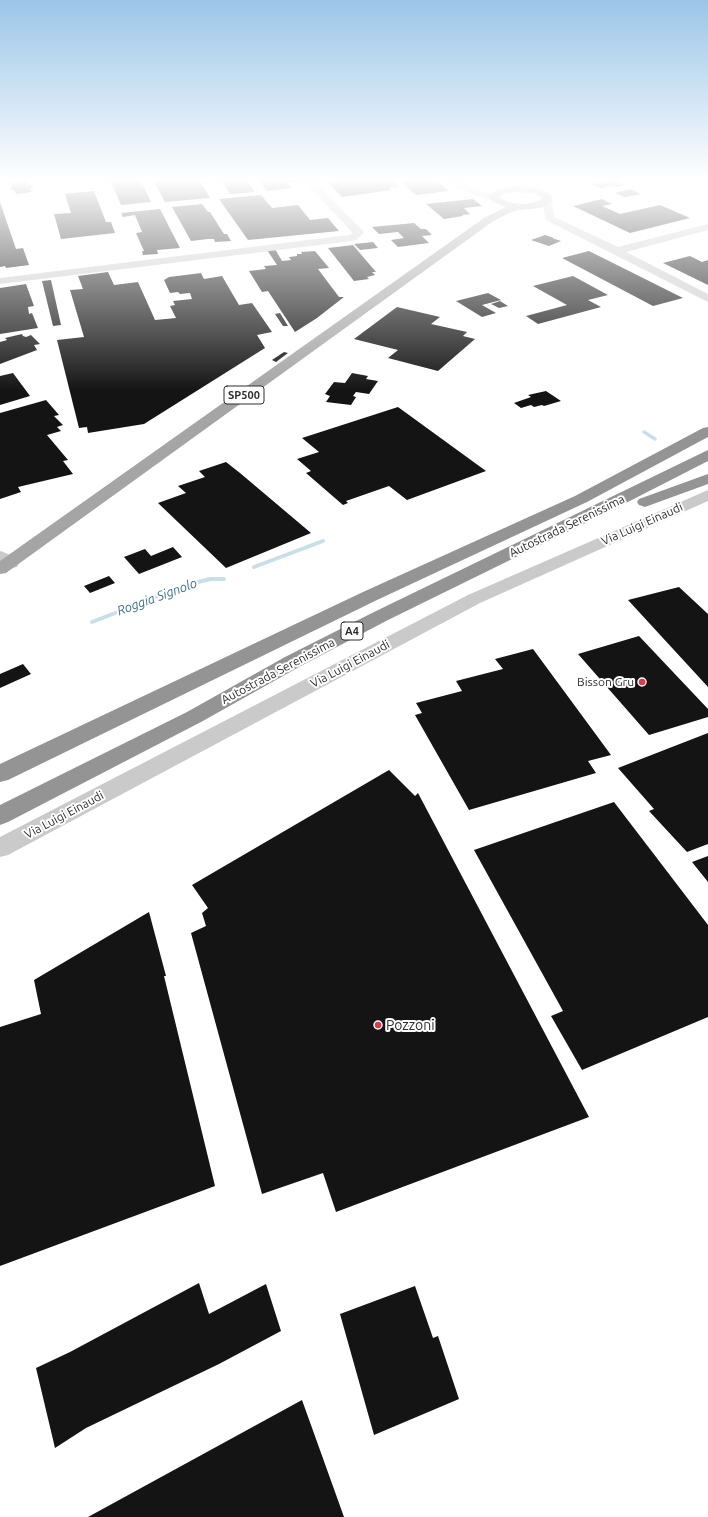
<!DOCTYPE html>
<html>
<head>
<meta charset="utf-8">
<style>
  body { margin:0 }
  canvas { display:block; background:#fff }
</style>
</head>
<body>
<canvas width="708" height="1517"></canvas>
<script>
const context = document.querySelector('canvas').getContext('2d');
context.lineJoin = 'round';
function trace(path, color, width, dash) { context.strokeStyle = color; context.lineWidth = width; context.lineCap = dash ? 'butt' : 'round'; context.setLineDash(dash || []); context.stroke(path); }
function paint(path, color) { context.fillStyle = color; context.fill(path, 'evenodd'); }
function write(font, color, halo, rows, align = 'center') {
  context.font = font + ' Ubuntu,sans-serif'; context.lineWidth = 4; context.setLineDash([]); context.textBaseline = 'middle'; context.strokeStyle = halo; context.fillStyle = color; for (const [text, x, y, turn = 0] of rows) {
    context.save(); context.translate(x, y); context.rotate((+turn || 0) * Math.PI / 180); context.textAlign = isNaN(turn) ? turn : align; if (halo) context.strokeText(text, 0, 0); context.fillText(text, 0, 0); context.restore();
  }
}
trace(new Path2D(`
  M644 432 655 439`), '#c8dfe9', 3.5);
trace(new Path2D(`
  M254 567 323 541
  M92 622 190 584 210 579H224`), '#c8dfe9', 4);
paint(new Path2D(`
  M110 179H140L151 202 121 205Z
  M153 179H199L210 198 165 202Z
  M220 179H249L250 181H247L255 192 230 194Z
  M258 179H297L300 182 288 183 292 188 267 191Z
  M325 179H391L399 187 389 188 391 190 342 197Z
  M398 179H435L449 191 416 195Z
  M609 179 624 185 616 187 611 186 602 188 591 185Z
  M27 181 29 185 32 184 33 188H30L32 192 16 194 14 190H11L10 187 13 186 12 183Z
  M630 189 641 194 625 197 615 193Z
  M94 191 106 222H111L115 233 61 239 54 214 71 213 65 194Z
  M261 195 272 208 298 205 310 220 328 218 339 231 248 240 219 199Z
  M473 199 482 206 464 208 470 214 462 215 463 216 444 219 426 204Z
  M602 199 612 204 602 206 620 214 660 205 690 218 630 233 573 206Z
  M0 202 16 249 23 248 29 265 6 268 5 266 0 267Z
  M202 204 208 212H210L224 234H227L231 241 215 242 214 239H208L191 241 172 207Z
  M160 209 180 248 157 250 158 254 143 255 142 251H144L136 233 142 232 135 215 123 217 121 213Z
  M414 223 421 229H426L432 235 422 236 429 243 398 247 391 240 404 238 398 232 379 234 372 227Z
  M545 235 554 238H552L561 241 549 246 531 240Z
  M373 242 378 248 360 250 354 244Z
  M353 245 376 272H372L375 275 367 277 369 279 354 281 328 248Z
  M275 249 282 261 291 260 289 257 297 256V254H302L301 252 315 251 329 268 318 269 339 297H344L317 318 295 332 268 291 262 292 249 271 266 269 264 266 277 265 267 250Z
  M589 251 683 298 653 306 562 258Z
  M690 256 702 262 708 260V285L663 263Z
  M108 272 114 285 138 282 155 320 176 318 170 306 175 305 173 301 192 299 190 293 180 294 178 292 170 293 164 280 169 277 201 273 204 279 222 276 239 305 252 303 272 332 257 335 265 348 144 424 88 433 87 427 79 428 57 340 84 337 70 290 83 289 78 276Z
  M573 276 608 295 588 300 601 307 538 324 526 316 567 305 533 286Z
  M51 280 61 325 53 326 42 281Z
  M26 284 34 306 28 307 29 314 32 313 38 328 0 334V288Z
  M488 293 501 300 482 305 496 313 482 317 456 301Z
  M500 301 508 306 499 308 491 304Z
  M397 307 440 317 431 324 467 332 463 336 475 339 438 371 388 358 398 350 354 339Z
  M280 313 288 326H283L275 314Z
  M22 334 23 336 26 337 31 335 40 344 34 345 37 350 0 364V342L7 340 5 338Z
  M284 352 288 353 276 362 272 360Z
  M13 373 30 396 0 405V376Z
  M352 373 368 376 366 379 378 381 369 394 356 392 353 396 356 397 351 405 326 402 330 396 325 394 334 382 345 383Z
  M546 391 561 401 544 406 542 405 534 407 531 405 521 408 514 403 531 397 528 395Z
  M46 400 59 415 54 416 63 425 57 427 61 431 47 435 68 460 63 461 73 474 18 487 21 492 0 499V413Z
  M398 407 486 471 407 500 389 486 346 501 348 503 343 505 306 473 311 471 297 459 319 452 302 438Z
  M226 462 240 473 311 533 226 568 158 503 186 493 178 486 205 477 199 471Z
  M173 547 182 557 139 574 124 557 145 549 151 556Z
  M109 576 115 583 90 593 84 586Z
  M679 587 708 614V687L628 600Z
  M639 636 708 709V717L649 735 578 654Z
  M533 649 611 755 588 761 596 773 469 810 415 715 422 713 416 703 462 691 456 681 503 669 495 659Z
  M23 664 31 674 0 688V674Z
  M708 733V844L687 852 649 811 654 809 618 768Z
  M389 770 415 796 418 793 589 1117 336 1212 323 1173 262 1194 191 933 206 926 202 913 208 908 192 885Z
  M614 802 708 925V1017L582 1070 551 1016 563 1011 474 850Z
  M708 856V882L692 862Z
  M149 912 166 976H164L215 1186 0 1266V1027L41 1014 34 980Z
  M199 1283 209 1314 266 1284 281 1331 219 1364 86 1428 55 1448 36 1368 70 1352Z
  M415 1286 433 1338 438 1336 459 1399 374 1435 340 1314Z
  M302 1400 344 1517H88Z`), '#141414');
paint(new Path2D(`
  M302 179H312L363 231 364 233 356 240 352 241 0 284V278L349 235 353 233Z
  M445 179H456L463 184 498 197 500 199 495 202 492 201 457 188Z
  M547 197 552 200 554 217 618 247 708 224V230L626 252 708 294V302L546 220 542 200Z
  M708 490V501L480 603 8 855 0 857V837L468 595Z
  M0 551C7 553 15 557 19 563L17 567 11 568 0 563Z`), '#cacaca');
paint(new Path2D(`
  M515 186C528 186 544 187 553 198 546 211 530 208 518 210 509 212 500 218 492 222L6 573 0 574V561L484 218 506 207 491 201 489 196 497 189ZM515 192 533 193 543 198C531 206 510 206 499 197L503 194Z`), '#a5a5a5');
paint(new Path2D(`
  M708 427V437L587 502 377 600 8 780 0 782V764L363 592 575 496 703 428Z
  M708 450V461L620 506 386 621 299 667 201 722 8 822 0 825V805L187 712 285 657 372 613Z
  M708 474V484L645 507 639 505 637 502 639 499Z`), '#949494');
const sky = context.createLinearGradient(0, 0, 0, 391);
sky.addColorStop(0, '#9bc5e8');
sky.addColorStop(0.46, '#fff');
sky.addColorStop(1, '#ffffff00');
context.fillStyle = sky;
context.fillRect(0, 0, 708, 391);
for (const [x, y, r, color] of [
  [642,682,4,"#dc374f"],
  [378,1025,4,"#dc374f"]
]) { const dot = new Path2D(); dot.arc(x, y, r, 0, 2 * Math.PI); context.fillStyle = color; context.fill(dot); trace(dot, '#fff', 1.5); }
for (const [x, y, w] of [
  [244,395,40],
  [352,631,22]
]) { const box = new Path2D(); box.roundRect(x - w / 2, y - 9, w, 18, 3); context.fillStyle = '#fff'; context.fill(box); trace(box, '#2d2d2d', 1); }
write('bold 11px', '#2d2d2d', null, [
  ["SP500",244,395],
  ["A4",352,631]
]);
write('12px', '#2d2d2d', '#fff', [
  ["Via Luigi Einaudi",642,524,-24],
  ["Autostrada Serenissima",567,526,-26],
  ["Via Luigi Einaudi",350,664,-28],
  ["Autostrada Serenissima",278,671,-28],
  ["Via Luigi Einaudi",64,815,-28]
]);
write('12px', '#2d2d2d', '#fff', [
  ["Bisson Gru",634,682]
], 'right');
write('italic 13px', '#3f738b', '#fff', [
  ["Roggia Signolo",157,597,-20]
]);
write('14px', '#2d2d2d', '#fff', [
  ["Pozzoni",386,1025]
], 'left');
</script>
</body>
</html>
